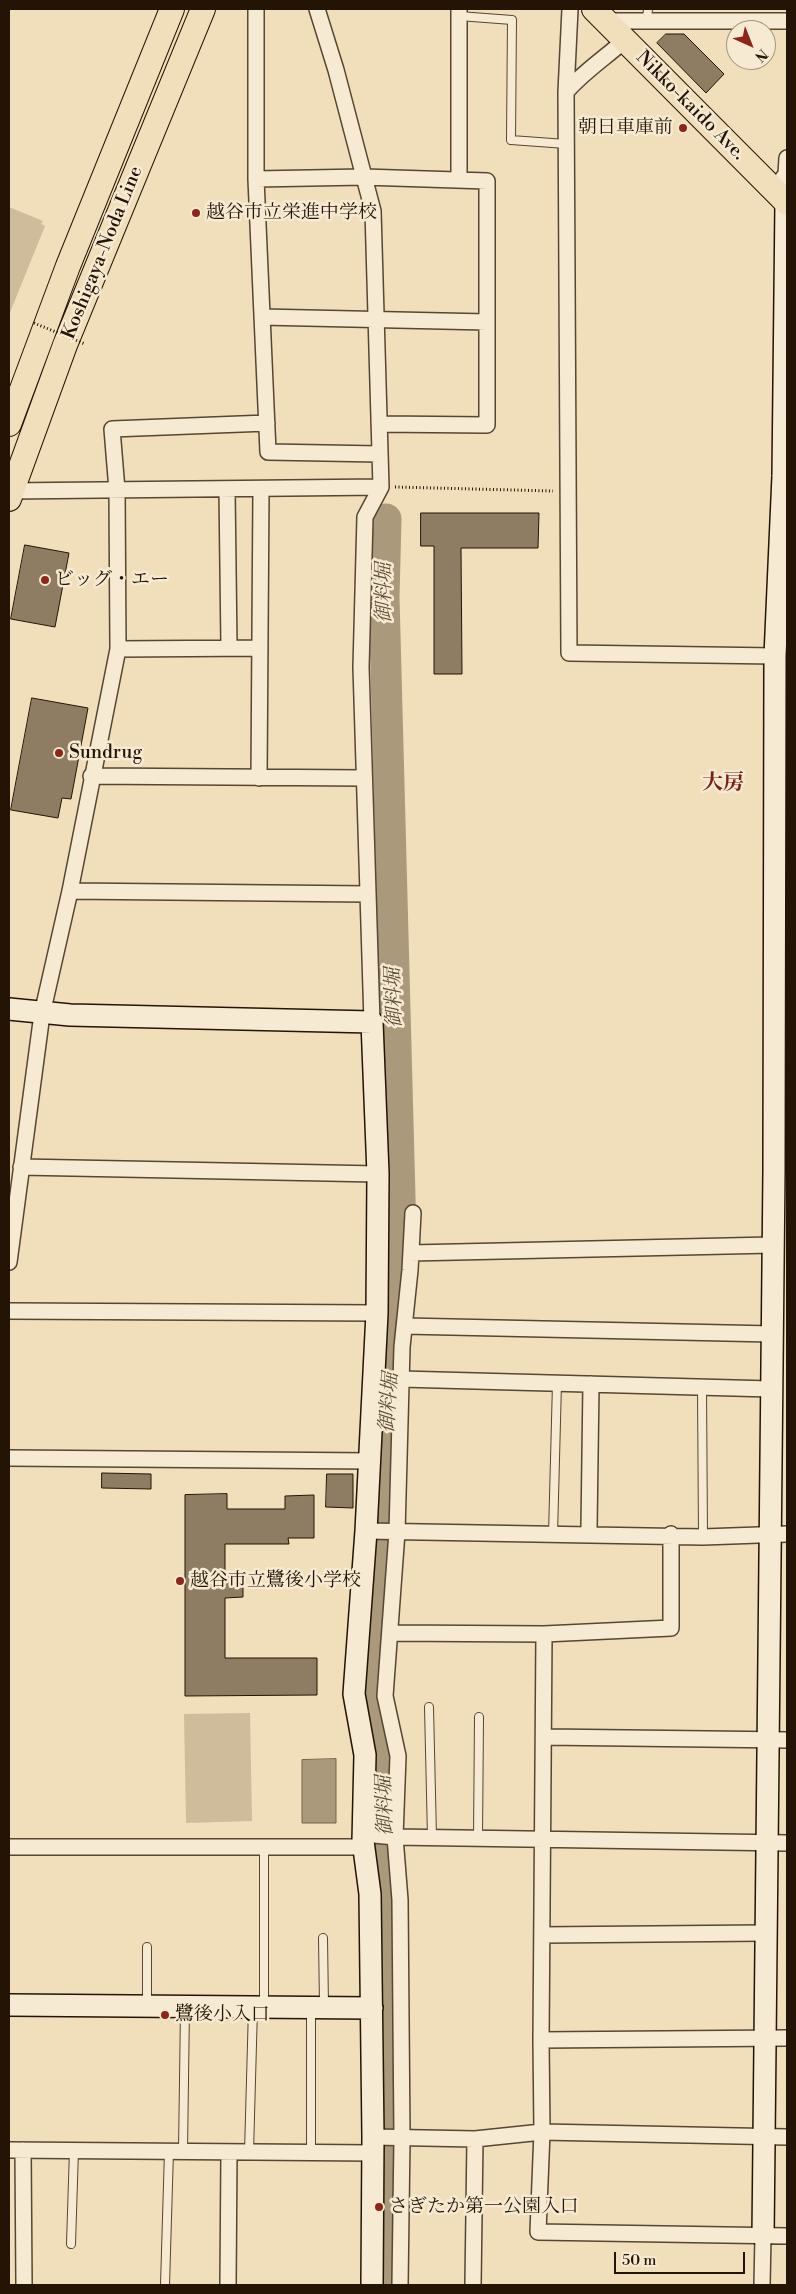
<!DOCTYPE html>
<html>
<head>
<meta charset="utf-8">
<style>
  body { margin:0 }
  #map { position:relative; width:796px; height:2294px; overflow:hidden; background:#f1deba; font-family:"Libre Bodoni",serif }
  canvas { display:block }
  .frame { position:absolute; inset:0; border:10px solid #231405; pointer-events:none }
  .north { position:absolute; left:726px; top:20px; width:50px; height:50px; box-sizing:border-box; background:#f6ead2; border:1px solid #a29480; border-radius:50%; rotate:136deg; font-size:14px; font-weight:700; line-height:20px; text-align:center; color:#231405 }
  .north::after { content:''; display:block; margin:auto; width:18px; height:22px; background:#8f2418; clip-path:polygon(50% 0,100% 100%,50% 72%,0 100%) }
  .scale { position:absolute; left:614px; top:2252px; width:131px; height:22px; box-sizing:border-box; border:2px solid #231405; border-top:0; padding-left:6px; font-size:15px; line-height:18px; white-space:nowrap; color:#231405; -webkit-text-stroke:4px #f6ead2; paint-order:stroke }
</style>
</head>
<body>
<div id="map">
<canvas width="796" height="2294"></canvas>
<div class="frame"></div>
<div class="north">N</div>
<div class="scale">50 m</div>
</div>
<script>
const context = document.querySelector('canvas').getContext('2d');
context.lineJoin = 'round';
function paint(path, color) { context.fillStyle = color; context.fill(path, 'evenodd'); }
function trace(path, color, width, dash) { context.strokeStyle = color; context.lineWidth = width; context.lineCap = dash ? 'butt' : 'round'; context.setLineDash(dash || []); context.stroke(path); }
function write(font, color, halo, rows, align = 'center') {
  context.font = font + ' "Libre Bodoni","Noto Serif JP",serif'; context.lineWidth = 5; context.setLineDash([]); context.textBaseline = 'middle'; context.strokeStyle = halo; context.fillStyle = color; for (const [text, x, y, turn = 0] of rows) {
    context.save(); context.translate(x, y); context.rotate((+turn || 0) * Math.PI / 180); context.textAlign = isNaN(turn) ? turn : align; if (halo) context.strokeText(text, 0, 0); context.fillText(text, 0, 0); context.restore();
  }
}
paint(new Path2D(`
  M9 207 43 221 41 224 45 226 9 315Z
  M250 1713 252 1821 186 1823 184 1714Z`), '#cebc9b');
const water = new Path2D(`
  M336 1759V1823H302V1760Z`);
paint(water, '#ab997c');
trace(water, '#75644c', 1);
trace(new Path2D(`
  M385 2285 388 1875 384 1793V1745L370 1692 385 1502 401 1235 384 597 386 519`), '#ab997c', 31);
const building = new Path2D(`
  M666 34H684L724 74 706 93 657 43Z
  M421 513H539L538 548H461L462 674H434V546H421Z
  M25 545 69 553 55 627 11 619Z
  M32 698 88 708 71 799 62 798 58 818 11 810Z
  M102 1473 151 1474V1489L102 1488Z
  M327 1474H353V1508L326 1507Z
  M227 1494V1509H285V1496L314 1495V1538H288L289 1544H225V1577H243V1597L225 1598V1658H317V1695L185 1696V1495Z`);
paint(building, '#8e7d63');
trace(building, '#231405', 1);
const lane = new Path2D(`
  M459 16 512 20 511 140 566 144
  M647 20 648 9
  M702 1387 703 1537
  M553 1535 557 1383
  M429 1707 432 1837
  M478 1838 479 1717
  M264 1847V2005
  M323 1938 324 2006
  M147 1947V2004
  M311 2010V2153
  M183 2151 185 2008
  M249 2152 253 2008
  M71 2244 74 2150
  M165 2285 169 2151`);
const street = new Path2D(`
  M256 9V179L268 452 380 454
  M317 9 336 70 373 211 381 487 365 517 361 667 372 1022
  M570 9 566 92 569 653 775 656
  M605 21H787
  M566 92C583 72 605 58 625 40
  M256 179 364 177 487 181V425L379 424
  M459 179V9
  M774 190 786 174 787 158
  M262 317 487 322
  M227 490 229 647
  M9 491 381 487
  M118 649 260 648
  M91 776 364 778
  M259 778 261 489
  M70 891 368 894
  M21 1167 378 1174
  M411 1253 772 1245
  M9 1262 42 1014 70 891 118 649 117 490 112 429 267 423
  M9 1311 377 1313
  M405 1326 772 1334
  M401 1379 771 1389
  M9 1458 371 1461
  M589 1528 591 1384
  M366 1531 703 1537 787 1534
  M390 1633 544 1634 671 1628V1534
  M544 1634 541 2040 542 2132 538 2232 787 2236
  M545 1737 787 1740
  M363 1834 395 1837 787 1843
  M9 1847H363
  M542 1935 765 1933
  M541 2040 787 2038
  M373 2137 475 2139 542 2132 787 2137
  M9 2150 373 2153
  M23 2150 24 2285
  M228 2285 229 2152
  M400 2285 402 2138 400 1900 395 1837 398 1756 385 1696 397 1532 402 1347 410 1270 413 1213
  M473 2285 475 2139
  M762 2285 763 2236`);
const secondary = new Path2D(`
  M9 1009 70 1015 372 1022 378 1174 377 1313 366 1531 354 1694 365 1755 363 1841 370 1894 373 2137 372 2285
  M9 2005 372 2008
  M763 2236 774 1171 775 656 783 476 786 202`);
const primary = new Path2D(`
  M594 9 787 203
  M9 424 68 266 172 9
  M9 499 65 345 203 9`);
trace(lane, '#564632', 10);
trace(street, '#564632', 18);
trace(secondary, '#231405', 24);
trace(primary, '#231405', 26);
trace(new Path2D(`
  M395 487 553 491`), '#231405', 3, [1, 2.5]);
trace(lane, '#f6ead2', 8);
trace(street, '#f6ead2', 15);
trace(secondary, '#f6ead2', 21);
trace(primary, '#f1deba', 24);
trace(new Path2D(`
  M34 323 85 344`), '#231405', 3, [1, 2.5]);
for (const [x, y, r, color] of [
  [683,128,5,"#8f2418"],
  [196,213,5,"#8f2418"],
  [45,580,5,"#8f2418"],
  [59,753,5,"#8f2418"],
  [180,1581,5,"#8f2418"],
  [165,2015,5,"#8f2418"],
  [379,2207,5,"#8f2418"]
]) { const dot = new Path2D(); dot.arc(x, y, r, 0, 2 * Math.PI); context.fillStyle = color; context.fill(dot); trace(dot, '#f6ead2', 2); }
write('19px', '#231405', '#f6ead2', [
  ["Nikko-kaido Ave.",690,106,45],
  ["Koshigaya-Noda Line",103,253,-68]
]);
write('19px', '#231405', '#f6ead2', [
  ["朝日車庫前",673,128,"right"],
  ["越谷市立栄進中学校",206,213],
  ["ビッグ・エー",55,580],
  ["Sundrug",69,753],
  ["越谷市立鷺後小学校",190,1581],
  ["鷺後小入口",175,2015],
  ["さぎたか第一公園入口",389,2207]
], 'left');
write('italic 20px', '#60503b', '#f6ead2', [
  ["御料堀",385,593,-90],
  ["御料堀",395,998,-92],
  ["御料堀",390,1403,-86],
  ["御料堀",386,1806,-92]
]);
write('bold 21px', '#7a1f14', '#f6ead2', [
  ["大房",723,784]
]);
</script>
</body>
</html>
